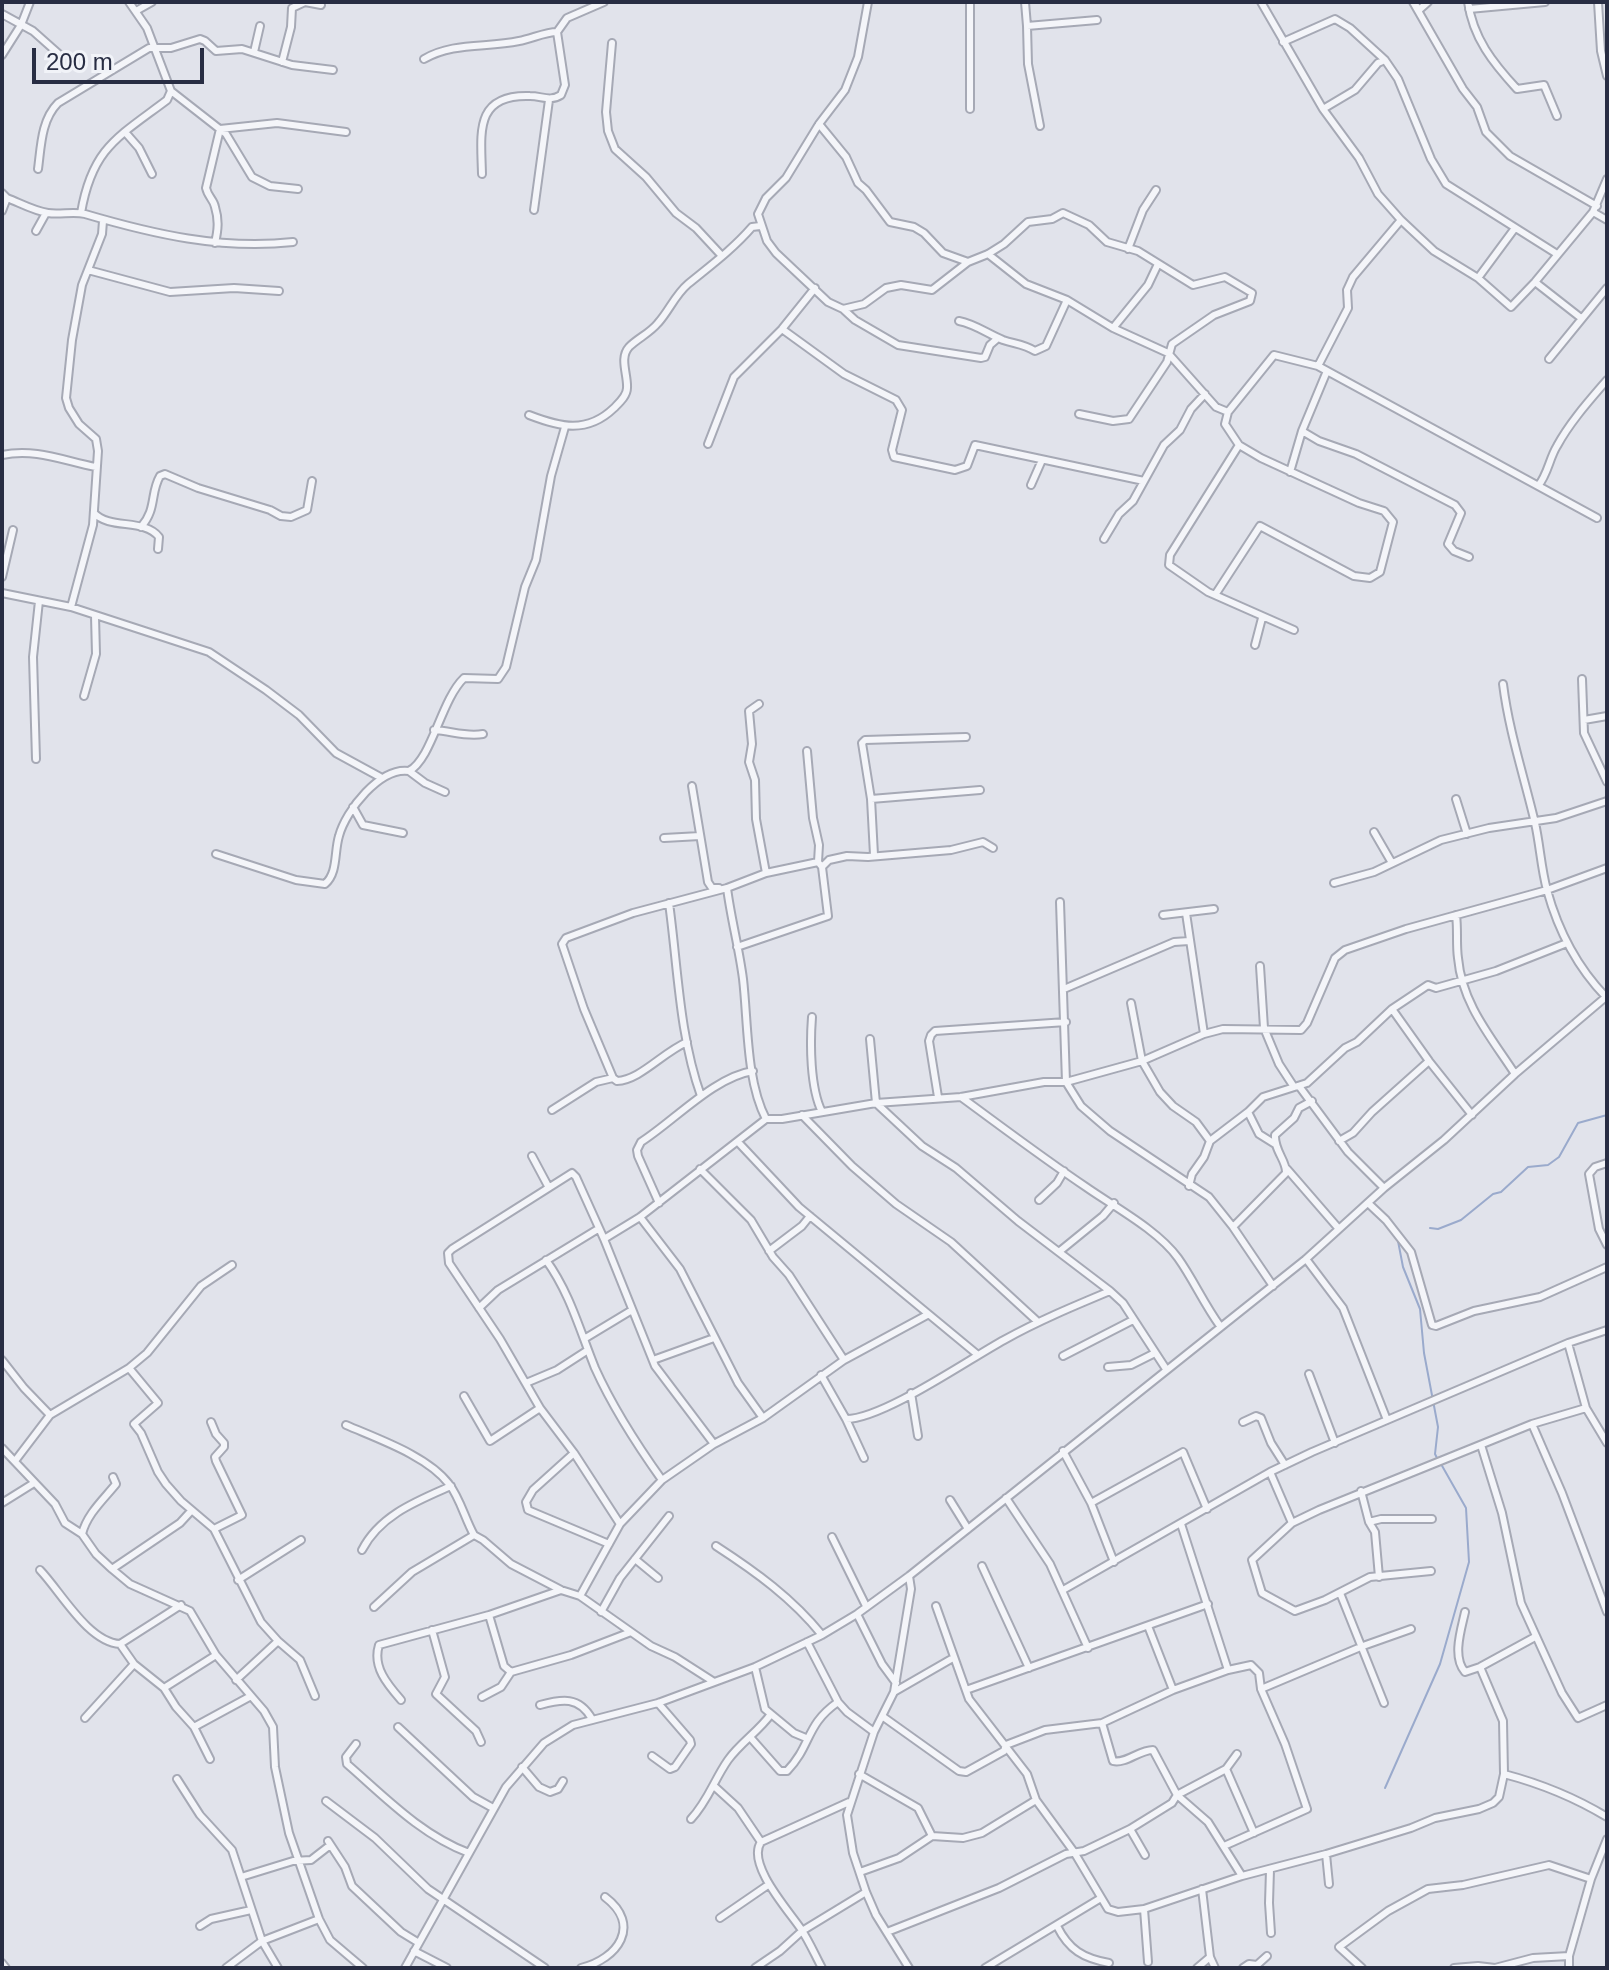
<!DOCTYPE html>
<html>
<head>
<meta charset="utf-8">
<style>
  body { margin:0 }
  #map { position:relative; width:1609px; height:1970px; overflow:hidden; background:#e1e3eb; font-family:Helvetica,sans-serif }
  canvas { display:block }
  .frame { position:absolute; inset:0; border:4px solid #282d43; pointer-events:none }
  .scale { position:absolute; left:32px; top:48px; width:172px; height:36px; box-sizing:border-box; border:4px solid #282d43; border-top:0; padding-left:10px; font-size:24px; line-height:28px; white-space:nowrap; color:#282d43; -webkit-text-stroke:6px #f1f3f8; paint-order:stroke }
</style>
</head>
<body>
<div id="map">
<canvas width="1609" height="1970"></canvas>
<div class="frame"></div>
<div class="scale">200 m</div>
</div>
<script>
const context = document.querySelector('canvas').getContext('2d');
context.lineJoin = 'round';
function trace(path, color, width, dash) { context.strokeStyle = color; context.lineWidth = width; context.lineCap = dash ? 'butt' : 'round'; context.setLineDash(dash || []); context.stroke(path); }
trace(new Path2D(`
  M1430 1228 1438 1229 1461 1220 1493 1194 1501 1192 1528 1167 1548 1165 1559 1157 1578 1123 1607 1115
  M1398 1241 1403 1267 1420 1309 1424 1353 1438 1427 1435 1454 1437 1458
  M1385 1788 1440 1664 1469 1562 1466 1508 1441 1464`), '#9aaacc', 2);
const minor = new Path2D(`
  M129 2 147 28 171 91 226 134 252 177 270 186 298 189
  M868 2 858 57 845 90 819 124 786 178 766 198 758 214 767 241 776 253 828 302 843 309 864 304 886 288 901 285 932 290 968 262 988 254 1004 244 1028 222 1052 219 1063 213 1089 225 1107 242 1138 251 1193 285 1225 277 1252 293 1250 301 1214 315 1172 344 1167 362 1129 419 1113 421 1079 414
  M970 2V109
  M1025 2 1027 26 1097 20
  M1261 2 1323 109 1359 158 1378 194 1401 220 1434 251 1478 278 1511 307 1535 282 1593 212 1607 179
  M1413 2 1463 89 1477 107 1486 132 1510 156 1597 206
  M1468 2C1473 38 1493 63 1517 89L1544 85 1557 116
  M1598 2 1601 51 1607 76
  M1417 7 1419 10 1428 2
  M1469 9 1545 2
  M136 11 152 2
  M2 14 33 31 60 55
  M1027 26 1028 64 1040 126
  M1283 42 1335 19 1350 28 1385 60 1398 79 1431 159 1446 184 1557 254
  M612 43 606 112 608 131 615 149 646 177 676 213 696 228 722 256
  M254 52 260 26
  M2 55 21 25 30 2
  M424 59C453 42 486 48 519 41 531 39 545 32 557 32
  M282 62 291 27 292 8 305 2 321 5
  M1323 109 1355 90 1378 63 1385 60
  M819 124 846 157 858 183 866 190 890 222 914 227 924 233 943 253 968 262
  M125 132 139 148 152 174
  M38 169C41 147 41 120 58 103L149 48H171L200 39 205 41 216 51 242 49 292 65 333 70
  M482 174C481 133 474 94 530 96 542 96 550 102 561 95L565 85 557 32 567 18 604 2
  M2 193 7 198C20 203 34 211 48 213 60 215 73 211 85 214 153 234 222 250 293 242
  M534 210 549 100
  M2 211 7 198
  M1593 212 1607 220
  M81 213C92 148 118 137 167 100L171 91
  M36 231 46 213
  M215 243C218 230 219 220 215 207 214 200 208 197 206 188L220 129 277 123 346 132
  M1128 249 1143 210 1156 190
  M988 254 1026 284 1067 300 1113 328 1168 353 1216 407 1228 412
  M88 270 170 292 234 288 279 291
  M1478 278 1515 228
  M1535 282 1581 318
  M843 309 855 320 898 345 981 358 985 357 990 345 998 338
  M959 321C975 324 988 334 1003 340 1015 344 1024 344 1035 351L1046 346 1067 300
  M1113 328 1148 285 1158 264
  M782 329 844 374 896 400 902 410 892 450 894 457 955 470 967 466 975 445 1144 481
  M1549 359 1607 288
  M1318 366 1348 308 1347 290 1353 277 1401 220
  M529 415C560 427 587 434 614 408 619 403 627 396 627 388 628 375 619 358 629 347 638 338 650 333 658 323 669 311 675 295 688 284 710 266 733 249 752 227L760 226
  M1302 431 1319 441 1356 454 1455 505 1461 513 1448 544 1454 551 1469 557
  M708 444 734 377 782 329 815 288
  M1239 445 1170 555 1169 565 1208 592 1294 630
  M2 455C36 448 64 461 96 467
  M1290 472 1302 431 1327 371
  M1031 485 1042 460
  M1538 486C1548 474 1549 459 1557 446 1570 422 1589 401 1607 380
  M94 513C110 530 144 518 159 537L158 549
  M141 527C157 509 150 493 160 476L165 474 198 488 270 510 281 516 291 517 307 510 312 481
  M1104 539 1119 514 1133 501 1164 445 1180 430 1191 409 1205 394
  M2 577 13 530
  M2 593 71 607 209 652 266 690 299 715 336 753 380 777
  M1215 595 1260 526 1354 576 1370 578 1380 572 1393 522 1384 511 1359 503 1261 458 1239 445 1225 424 1228 412 1274 355 1318 366 1597 518
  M71 607 93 525 98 451 96 439 79 424 69 408 66 398 72 340 82 285 102 234 103 221
  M1255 645 1262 618
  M1582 679 1584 733 1607 782
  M1503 684C1509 732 1524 776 1535 823 1540 845 1541 868 1547 890 1558 930 1577 967 1606 997
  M84 696 96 654 95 616
  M759 704 749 711 752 744 749 762 755 780 756 819 766 873
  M1584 720 1607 716
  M434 730C452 731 465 737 483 734
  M36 759 33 657 39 601
  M409 771 425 783 445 792
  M692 786 708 882 712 888H719
  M871 799 980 790
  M1456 799 1467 834
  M353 807 363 825 403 833
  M1374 832 1392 863
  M664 838 700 836
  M216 854 296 880 325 884C338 873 334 852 339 836 346 810 380 767 409 771 432 759 441 700 464 678L498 679 506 667 525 587 536 560 551 476 565 427
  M874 855 871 799 862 743 865 740 966 737
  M818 862 822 867 829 860 847 856 868 857 951 850 983 842 993 848
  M1334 883 1374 872 1441 840 1489 828 1556 818 1607 801
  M1060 902 1066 1082 1081 1106 1110 1131 1209 1197 1233 1227 1273 1286
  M669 903C678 968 679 1034 701 1096
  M1186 913 1204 1034
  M1163 915 1214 909
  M1456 915C1458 930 1456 944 1458 958 1462 1004 1491 1037 1515 1074
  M737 947 828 916 822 867
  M1260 966 1264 1028 1279 1064 1294 1087
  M1064 989 1174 942 1189 941
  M1131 1003 1142 1061 1160 1092 1173 1106 1196 1122 1210 1141
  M1392 1009 1429 1061 1472 1115
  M812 1017C810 1043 810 1088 822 1112
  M870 1039 876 1103 922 1146 956 1168 1018 1221 1110 1291 1123 1303 1166 1369
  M613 1078 584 1009 562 944 566 938 633 913 727 888
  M1299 1086 1348 1152 1384 1188
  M938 1097 929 1041 931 1035 935 1031 1066 1022
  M961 1097C1002 1127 1043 1158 1086 1187 1113 1206 1158 1230 1178 1258 1193 1279 1204 1304 1220 1326
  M552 1110 596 1082 613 1078 617 1081C640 1080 662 1053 687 1042
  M1248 1112 1259 1134 1275 1144
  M802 1115 852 1166 896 1204 951 1242 1038 1322
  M766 1119C746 1081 748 1022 743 979 739 948 731 919 727 888L766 873 818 862 819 845 813 818 807 751
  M1339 1141 1353 1133 1372 1112 1429 1061
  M738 1142 799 1207 978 1355
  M532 1156 548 1186
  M1607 1163 1595 1167 1589 1174 1599 1229 1607 1245
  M700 1169 751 1220 773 1257 789 1275 844 1360
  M1287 1169 1339 1229
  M1189 1186 1192 1174 1204 1157 1210 1141 1248 1112 1263 1097 1307 1083 1345 1048 1357 1042 1392 1009 1428 985 1436 988 1496 971 1567 943
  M1039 1200 1057 1183 1064 1171
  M659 1203 638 1156 637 1150 641 1142C674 1121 714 1077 753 1071
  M1368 1203 1386 1220 1411 1252 1432 1325 1436 1326 1474 1311 1540 1297 1607 1267
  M640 1217 680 1269 738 1383 763 1418
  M1233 1227 1286 1173C1287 1161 1274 1151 1275 1135L1294 1118 1299 1108 1312 1101
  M604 1239 640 1217 766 1119H782L876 1103 961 1097 1044 1082H1066L1142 1061 1204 1034 1223 1029 1301 1030 1307 1023 1335 958 1345 950 1406 929 1547 890 1607 868
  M769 1251 802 1226 810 1216
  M1060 1251 1103 1216 1114 1203
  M1306 1259 1343 1308 1387 1420
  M546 1260C570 1293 580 1331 595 1368 613 1408 637 1445 662 1480
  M479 1308 498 1290 598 1229
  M584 1339 632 1310
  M1568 1343 1586 1408 1607 1443
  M1063 1356 1133 1320
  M2 1360 24 1388 50 1415
  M653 1360 714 1338
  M1108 1367 1131 1365 1155 1353
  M129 1368 158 1403 134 1424 141 1433 158 1472 166 1484 181 1501 214 1529 261 1622 278 1641
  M1309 1374 1335 1443
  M821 1375 846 1419C883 1419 969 1359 1004 1340 1038 1321 1074 1306 1110 1291
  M526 1383 557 1370 588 1350
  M911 1393 918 1436
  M464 1396 490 1441 540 1408
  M846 1419 864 1458
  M211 1422 216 1434 224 1443V1447L215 1457 216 1461 242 1515 214 1529
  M1243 1422 1256 1416 1261 1418 1271 1443 1285 1465
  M1532 1424 1562 1493 1607 1612
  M346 1425C378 1439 428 1456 449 1484 460 1498 465 1519 474 1535L483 1540 511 1564 561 1590 580 1596 651 1646 675 1657 714 1682
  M1481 1445 1502 1513 1521 1603 1562 1693 1578 1718 1607 1705
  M2 1448 55 1504 65 1523 82 1534 96 1554 112 1569 130 1584 190 1611 216 1655 264 1711 273 1727 275 1767 289 1833 319 1919 330 1940 363 1968
  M1063 1451 1091 1503 1114 1562
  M574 1453 533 1490 526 1502 528 1510 609 1544
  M15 1461 50 1415 129 1368 147 1353 201 1286 232 1265
  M1270 1472 1292 1523
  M1361 1491 1369 1522 1375 1532 1379 1577
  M1006 1498 1050 1564 1088 1648
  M950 1500 968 1529
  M2 1503 34 1483
  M1091 1503 1183 1452 1207 1509
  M1369 1522 1381 1519H1432
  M620 1524 574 1453 540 1408 500 1339 449 1263 448 1253 452 1249 572 1173 576 1177 604 1239 655 1366 714 1444
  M1181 1524 1228 1670
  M82 1534C87 1514 103 1500 116 1484L113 1477
  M832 1537 866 1606
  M716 1546C756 1572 792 1598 822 1635
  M362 1550C380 1515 417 1501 451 1486
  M635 1559 658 1578
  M982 1566 1029 1668
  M112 1569 180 1523 191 1511
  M40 1570C61 1592 88 1642 120 1644L181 1605
  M1431 1571 1370 1577 1325 1600 1295 1611 1262 1593 1252 1560 1292 1523 1319 1510 1532 1424 1586 1408
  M909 1576 911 1589 894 1692 874 1732 847 1815 853 1853 866 1892 876 1915 909 1968
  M238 1580 301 1540
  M1063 1590 1270 1472 1312 1452 1568 1343 1607 1330
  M1340 1593 1384 1703
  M580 1596 620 1524 662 1480 714 1444 763 1418 844 1360 927 1315
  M936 1606 969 1699 1027 1774 1036 1800 1074 1852 1108 1909 1118 1912 1144 1909 1242 1876 1326 1854 1411 1828 1435 1818 1479 1809 1493 1803 1499 1797 1504 1774 1503 1721 1480 1667
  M374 1607 412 1572 474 1535
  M601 1612 620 1578 669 1516
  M1465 1612C1461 1630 1452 1657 1465 1672L1480 1667 1535 1637
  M857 1614 882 1664 896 1683
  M489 1615 504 1666 511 1672
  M1148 1626 1173 1690
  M432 1630 445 1677 436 1694 476 1731 481 1742
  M807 1642 838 1702 847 1712 874 1732
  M120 1644 134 1664 164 1688 176 1707 194 1727 210 1759
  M755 1667 765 1709 794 1733 806 1738
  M236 1680 278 1641 300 1660 315 1696
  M164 1688 216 1655
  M1261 1689 1363 1646 1411 1629
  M966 1690 1208 1604
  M894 1692 953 1658
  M482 1697 501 1687 511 1672 571 1655 631 1632
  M401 1700C388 1685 372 1667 379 1645L489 1615 561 1590
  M540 1705C562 1699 579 1696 592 1719
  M882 1716 959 1771 966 1772 1004 1751 1006 1745 1045 1730 1102 1723 1173 1690 1228 1670 1251 1665 1259 1673 1261 1689 1285 1744 1307 1809 1224 1846
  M85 1718 134 1664
  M1102 1723 1113 1761C1126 1764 1139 1750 1153 1750L1177 1795 1208 1822 1242 1876
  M194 1727 251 1696
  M398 1727 473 1797 493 1808
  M750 1737 780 1771H787C812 1745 805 1725 838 1702
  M356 1744 346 1757 347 1764C385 1797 421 1835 469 1853
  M1237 1754 1226 1769 1254 1833
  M652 1756 670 1769 675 1767 691 1744 690 1740 658 1703
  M522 1767 539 1787 550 1792 558 1789 563 1781
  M859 1774 918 1808 932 1836
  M1504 1774C1542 1784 1574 1797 1607 1817
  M177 1779 200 1815 232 1850 262 1941 278 1968
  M714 1786 738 1808 761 1842C746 1864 789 1911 801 1929 809 1941 815 1955 822 1968
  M326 1801 375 1838 428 1889 545 1968
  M691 1819C708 1801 714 1780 728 1760 740 1743 759 1731 771 1714
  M1130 1829 1145 1855
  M328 1841 345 1867 352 1886 401 1932 419 1943
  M761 1842 849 1802
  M1326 1854 1329 1884
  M1270 1870 1269 1903 1271 1933
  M860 1872 899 1858 932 1836 963 1838 982 1833 1036 1800
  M241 1877 293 1861 311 1860 329 1846
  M1144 1909 1148 1962
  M720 1918 768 1885
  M200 1926 211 1919 251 1910
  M1057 1926C1069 1950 1083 1958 1109 1963
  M887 1932 999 1888 1066 1854 1084 1851 1130 1829 1172 1803 1177 1795 1226 1769
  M414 1951 447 1968
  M1210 1957 1215 1968
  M2 1963 6 1968
  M226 1968 262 1941 319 1919
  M405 1968 506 1787 544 1743 573 1725 658 1703 755 1667 822 1635 857 1614 909 1576 1306 1259 1384 1188 1444 1140 1515 1074 1607 996
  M581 1968C618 1959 642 1925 605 1897
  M755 1968 780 1951 802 1931 866 1892
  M985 1968 1101 1898
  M1197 1968 1210 1957 1202 1889
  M1243 1968 1249 1964 1257 1965 1267 1956
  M1362 1968 1339 1947 1388 1911 1428 1889 1463 1885 1549 1865 1591 1879
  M1454 1968 1478 1966 1495 1968 1533 1958 1569 1956
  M1569 1968V1956L1591 1879 1607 1839`);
trace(minor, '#a6a9b5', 10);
trace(minor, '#f4f5f9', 6);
</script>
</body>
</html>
